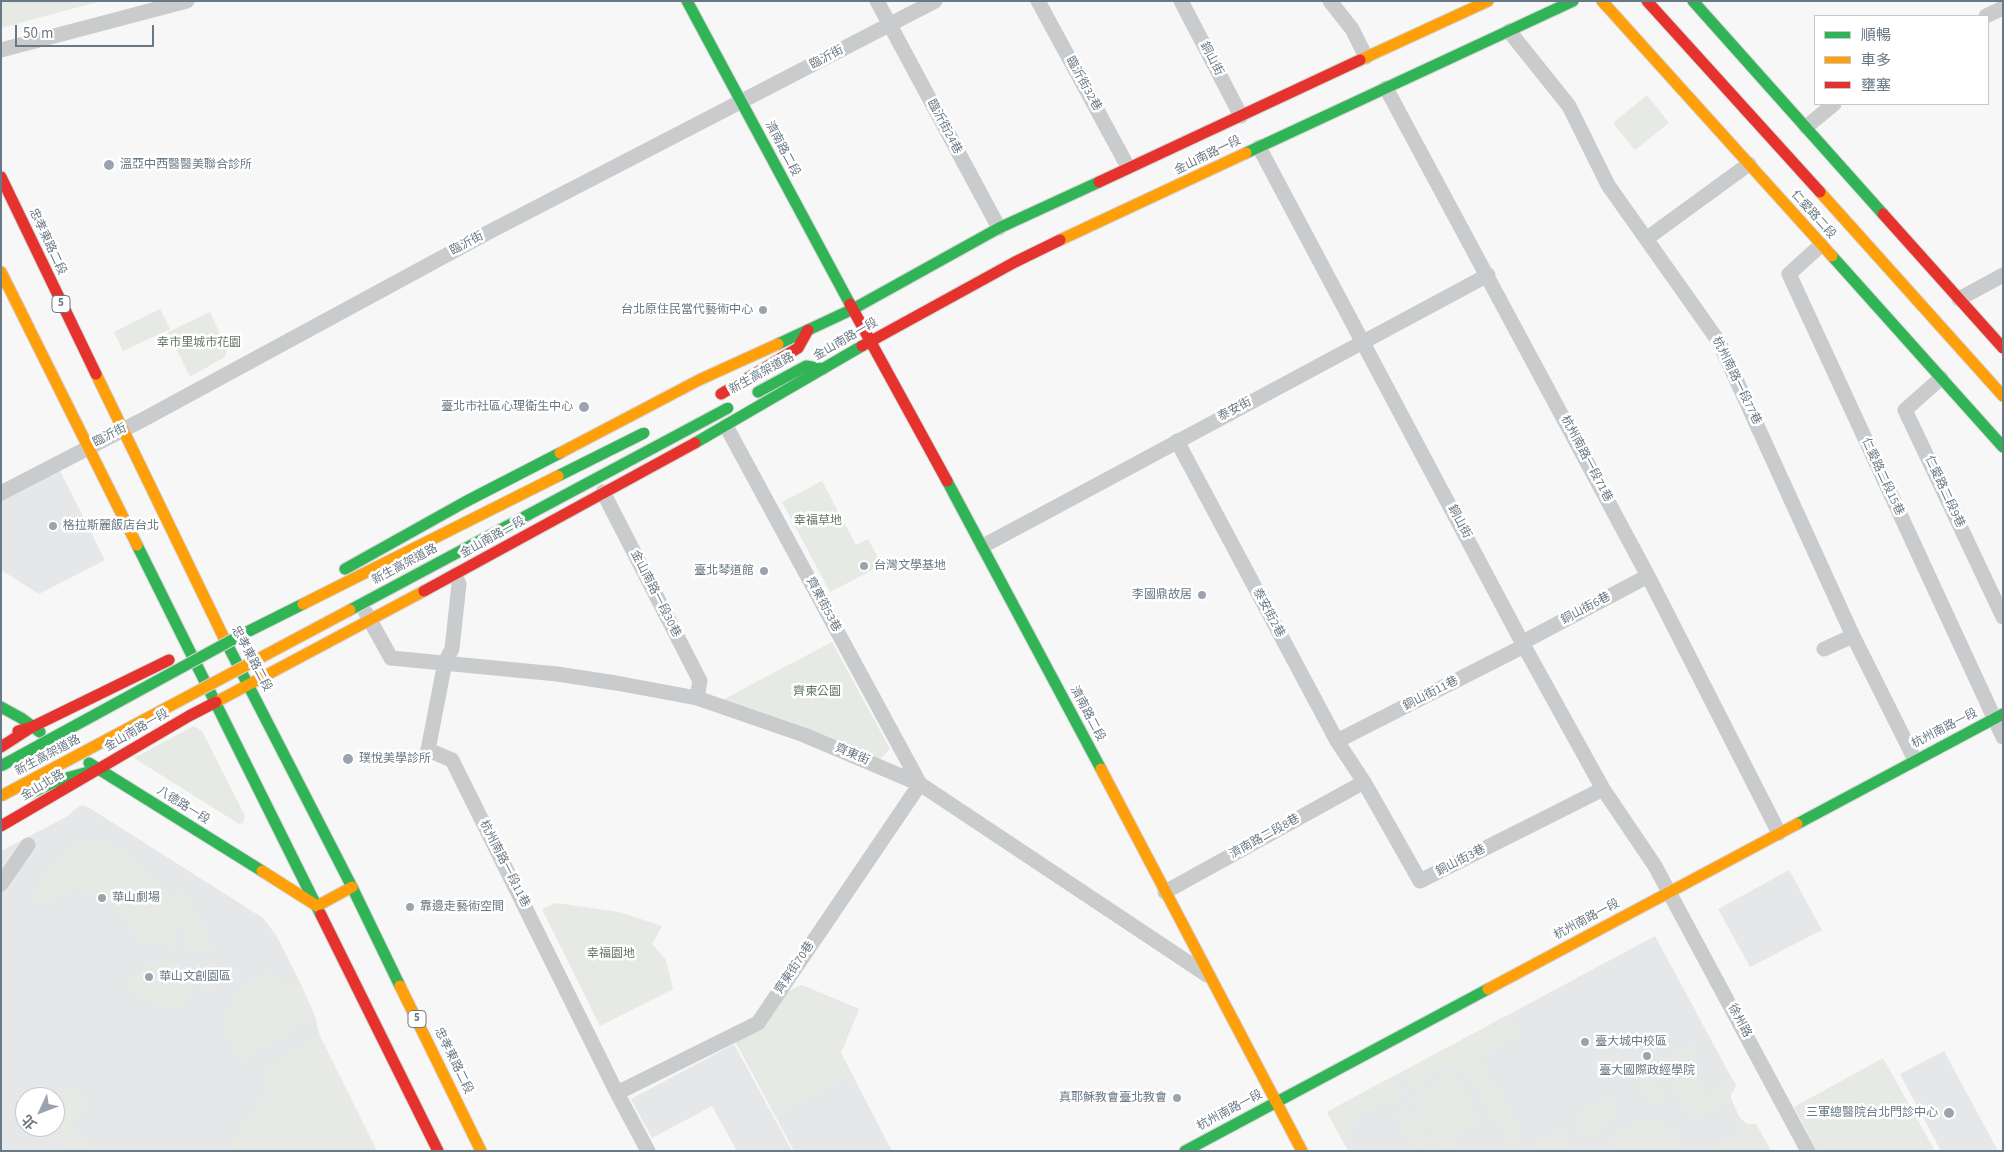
<!DOCTYPE html>
<html>
<head>
<meta charset="utf-8">
<style>
  body { margin:0 }
  #map { position:relative; width:2004px; height:1152px; overflow:hidden; background:#f7f7f7; font-family:"Source Sans 3","Noto Sans TC",sans-serif }
  canvas { display:block }
  .frame { position:absolute; inset:0; border:2px solid #697885; pointer-events:none }
  .legend { position:absolute; left:1814px; top:15px; width:175px; height:90px; box-sizing:border-box; background:#fff; border:1px solid #c3c9ce; margin:0; padding:6px 9px; list-style:none; font-size:15px; color:#697885 }
  .legend li { display:flex; align-items:center; gap:10px; height:25px }
  .legend b { width:25px; border:1px solid #c3c9ce }
  .north { position:absolute; left:15px; top:1087px; width:50px; height:50px; box-sizing:border-box; background:#fff; border:1px solid #c3c9ce; border-radius:50%; rotate:227deg; font-size:14px; font-weight:700; line-height:20px; text-align:center; color:#697885 }
  .north::after { content:''; display:block; margin:auto; width:18px; height:22px; background:#9ba4ad; clip-path:polygon(50% 0,100% 100%,50% 72%,0 100%) }
  .scale { position:absolute; left:15px; top:25px; width:139px; height:22px; box-sizing:border-box; border:2px solid #697885; border-top:0; padding-left:6px; font-size:15px; line-height:18px; white-space:nowrap; color:#697885; -webkit-text-stroke:4px #fff; paint-order:stroke }
</style>
</head>
<body>
<div id="map">
<canvas width="2004" height="1152"></canvas>
<div class="frame"></div>
<ul class="legend">
<li><b style="height:6px;background:#30b455"></b>順暢</li>
<li><b style="height:6px;background:#ff9f0a"></b>車多</li>
<li><b style="height:6px;background:#e5322d"></b>壅塞</li>
</ul>
<div class="north">北</div>
<div class="scale">50 m</div>
</div>
<script>
const context = document.querySelector('canvas').getContext('2d');
context.lineJoin = 'round';
function paint(path, color) { context.fillStyle = color; context.fill(path, 'evenodd'); }
function trace(path, color, width, dash) { context.strokeStyle = color; context.lineWidth = width; context.lineCap = dash ? 'butt' : 'round'; context.setLineDash(dash || []); context.stroke(path); }
function write(font, color, halo, rows, align = 'center') {
  context.font = font + ' "Source Sans 3","Noto Sans TC",sans-serif'; context.lineWidth = 5; context.setLineDash([]); context.textBaseline = 'middle'; context.strokeStyle = halo; context.fillStyle = color; for (const [text, x, y, turn = 0] of rows) {
    context.save(); context.translate(x, y); context.rotate((+turn || 0) * Math.PI / 180); context.textAlign = isNaN(turn) ? turn : align; if (halo) context.strokeText(text, 0, 0); context.fillText(text, 0, 0); context.restore();
  }
}
paint(new Path2D(`
  M58 467 105 560 39 594 1 570V496Z
  M82 805 88 807 263 918 276 935 297 976 315 1016 319 1034 335 1067 246 1151H1V851L68 816 74 810ZM25 1097H55V1127H25Z
  M1789 870 1822 930 1750 967 1718 909Z
  M1655 936 1736 1086 1730 1096 1740 1118 1747 1124H1756L1771 1151H1348L1327 1112Z
  M802 985 859 1009 841 1053 892 1151H794L735 1041 787 992Z
  M734 1044 792 1151H737L712 1106 652 1138 631 1099Z
  M1944 1051 1998 1151H1941L1900 1074Z`), '#e6e7e8');
paint(new Path2D(`
  M1 1H101L1 28Z
  M1647 95 1669 123 1635 150 1613 123Z
  M160 309 170 329 123 351 114 332Z
  M210 312 227 349 225 357 190 377 168 332Z
  M822 481 856 545 868 539 882 565 830 592 782 502Z
  M832 642 890 749 879 760 722 700Z
  M194 726 202 731 245 816 243 823 239 824 134 758Z
  M86 840C120 837 150 874 172 896L173 933 176 948 160 943H137C133 931 129 921 122 912 110 898 84 885 66 891 58 893 55 902 51 908L33 897C44 869 57 851 86 840Z
  M181 885 204 927 214 954 188 953 178 912Z
  M556 903 619 912 662 926 652 944 666 960 673 989 600 1026 542 909Z
  M154 962 182 964C191 981 193 994 182 1010L150 1003 124 986 141 970Z
  M215 963 218 989 203 992 198 970 195 965Z
  M271 970 286 987 298 978 315 1016 254 1053 244 1062C235 1057 232 1051 229 1041 218 1009 241 979 271 970Z
  M803 986 857 1010 839 1054 850 1076 777 1115 737 1041 762 1028 788 993Z
  M1508 1015 1519 1036 1480 1057 1524 1140 1512 1147 1495 1115 1491 1117C1485 1106 1471 1072 1461 1067 1452 1063 1442 1070 1435 1074 1427 1079 1422 1086 1412 1087L1402 1072Z
  M319 1034 377 1151H225L263 1095 271 1090 261 1072Z
  M1701 1040 1702 1042 1696 1046 1699 1053 1687 1060 1706 1096 1725 1086 1723 1082 1731 1077 1736 1086 1731 1092V1101L1700 1118C1693 1119 1689 1116 1685 1112L1661 1066 1666 1063 1662 1056 1667 1054 1669 1057Z
  M1883 1058 1935 1151H1817L1794 1107Z
  M1649 1073 1661 1096V1100L1657 1105 1649 1103 1636 1079Z
  M1451 1074 1458 1076 1460 1084 1448 1088 1431 1087 1430 1085 1435 1080Z
  M1393 1076 1405 1097 1394 1103 1392 1099 1356 1118 1358 1122 1350 1126 1355 1135 1343 1141 1327 1112Z
  M67 1085 89 1100 70 1127 97 1146 94 1151H71L37 1128 55 1127V1102Z
  M1464 1090 1481 1122 1454 1136 1461 1151H1441L1411 1096C1427 1087 1446 1095 1464 1090Z
  M1608 1097 1611 1098 1615 1114 1607 1119 1593 1139 1585 1135 1581 1131 1573 1115Z
  M1409 1106 1433 1151H1414L1395 1114Z
  M1647 1121C1666 1125 1681 1132 1687 1151H1608C1613 1132 1630 1125 1647 1121Z
  M1756 1124 1771 1151H1712L1716 1144Z
  M1563 1130 1575 1151H1522Z`), '#e6e9e4');
const fast = new Path2D(`
  M687 1 850 304
  M1693 1 1883 214
  M1246 153 1573 1
  M1832 256 2003 447
  M778 344 853 309 999 228 1099 182
  M758 392 806 366 823 369
  M695 443 862 346
  M947 481 1101 769
  M137 545 321 915
  M345 569 465 502 560 453
  M224 638 352 887 400 986
  M1 707 21 718 40 732
  M89 763 262 871
  M29 794 56 781 99 769
  M1797 824 2003 714
  M1185 1151 1488 989`);
const slow = new Path2D(`
  M1602 1 1832 256
  M1360 60 1488 1
  M1820 192 2003 396
  M1060 240 1246 153
  M1 272 137 545
  M96 374 224 638
  M560 453 699 380 778 344
  M216 702 424 591
  M1101 769 1302 1151
  M262 871 317 906 352 887
  M400 986 481 1151
  M1488 989 1797 824`);
const jam = new Path2D(`
  M1647 1 1820 192
  M1 177 96 374
  M1099 182 1360 60
  M1883 214 2003 348
  M850 304 947 481
  M862 346 1015 262 1060 240
  M721 394 798 348 808 330
  M424 591 695 443
  M18 731 32 727 169 660
  M1 747 32 727
  M1 826 189 716 216 702
  M321 915 438 1151`);
trace(fast, '#d4d5d6', 13);
trace(slow, '#d4d5d6', 13);
trace(jam, '#d4d5d6', 13);
trace(new Path2D(`
  M877 1 999 228
  M1038 1 1128 167
  M1181 1 1241 116
  M1330 1 1352 29 1366 57
  M1986 16 2003 8
  M1509 31 1569 106 1608 185 1719 342 1853 636 1915 760
  M1 50 187 1
  M1386 88 1648 576 1779 833
  M1806 127 1834 104
  M1259 147 1524 646 1603 789 1655 866 1808 1151
  M1646 239 1749 164
  M1821 245 1789 274 2003 737
  M1959 299 2003 275
  M1941 378 1905 410 2003 617
  M1177 441 1337 741 1364 782 1420 881 1603 789
  M603 492 700 681 697 698
  M1 493 146 418 489 232 935 1
  M983 546 1488 275
  M455 575 459 584 452 649 445 662 428 750 452 760 617 1093 648 1151
  M366 613 391 658 557 674 616 683 697 698 804 735 920 784 1207 975
  M1523 642 1648 576
  M1824 649 1853 636
  M1337 741 1524 646
  M1 884 28 845
  M1165 892 1364 782
  M617 1093 758 1023 920 784 726 426`), '#cacbcc', 15);
trace(fast, '#30b455', 11);
trace(slow, '#ff9f0a', 11);
trace(jam, '#e5322d', 11);
const fastBridge = new Path2D(`
  M558 476 644 433
  M350 610 728 408
  M1 766 241 635 303 604`);
const slowBridge = new Path2D(`
  M303 604 558 476
  M1 796 350 610`);
trace(fastBridge, '#d3d4d4', 13, []);
trace(slowBridge, '#d3d4d4', 13, []);
trace(fastBridge, '#30b455', 11);
trace(slowBridge, '#ff9f0a', 11);
for (const [x, y, r, color] of [
  [109,165,6,"#9ba4ad"],
  [763,310,5,"#9ba4ad"],
  [584,407,6,"#9ba4ad"],
  [53,526,5,"#9ba4ad"],
  [864,566,5,"#9ba4ad"],
  [764,571,5,"#9ba4ad"],
  [1202,595,5,"#9ba4ad"],
  [348,759,6,"#9ba4ad"],
  [102,898,5,"#9ba4ad"],
  [410,907,5,"#9ba4ad"],
  [149,977,5,"#9ba4ad"],
  [1585,1042,5,"#9ba4ad"],
  [1647,1056,5,"#9ba4ad"],
  [1177,1098,5,"#9ba4ad"],
  [1949,1113,6,"#9ba4ad"]
]) { const dot = new Path2D(); dot.arc(x, y, r, 0, 2 * Math.PI); context.fillStyle = color; context.fill(dot); trace(dot, '#fff', 2); }
for (const [x, y, w] of [
  [61,304,18],
  [417,1019,18]
]) { const box = new Path2D(); box.roundRect(x - w / 2, y - 8.5, w, 17, 4); context.fillStyle = '#fff'; context.fill(box); trace(box, '#697885', 1); }
write('bold 11px', '#697885', null, [
  ["5",61,304],
  ["5",417,1019]
]);
write('12px', '#697885', '#fff', [
  ["臨沂街",827,58,-28],
  ["銅山街",1211,59,63],
  ["臨沂街32巷",1083,84,61],
  ["臨沂街24巷",944,127,62],
  ["濟南路二段",782,149,62],
  ["金山南路一段",1208,156,-26],
  ["仁愛路二段",1813,215,48],
  ["忠孝東路二段",47,242,65],
  ["臨沂街",467,244,-28],
  ["金山南路一段",846,340,-30],
  ["新生高架道路",762,374,-29],
  ["杭州南路一段77巷",1736,381,64],
  ["泰安街",1235,410,-28],
  ["臨沂街",110,436,-27],
  ["杭州南路一段71巷",1586,459,62],
  ["仁愛路二段15巷",1882,477,65],
  ["仁愛路二段9巷",1944,492,65],
  ["銅山街",1459,522,62],
  ["金山南路一段",493,538,-29],
  ["新生高架道路",405,565,-28],
  ["金山南路一段30巷",655,594,63],
  ["齊東街53巷",823,605,62],
  ["銅山街6巷",1586,609,-28],
  ["泰安街2巷",1268,613,62],
  ["忠孝東路二段",251,659,62],
  ["銅山街11巷",1431,694,-27],
  ["濟南路二段",1087,714,62],
  ["杭州南路一段",1945,729,-27],
  ["金山南路一段",137,731,-30],
  ["齊東街",852,755,23],
  ["新生高架道路",48,756,-28],
  ["金山北路",43,786,-31],
  ["八德路一段",183,806,32],
  ["濟南路二段8巷",1265,837,-29],
  ["銅山街3巷",1461,861,-27],
  ["杭州南路一段11巷",504,864,63],
  ["杭州南路一段",1587,920,-28],
  ["齊東街70巷",795,968,-56],
  ["徐州路",1739,1021,62],
  ["忠孝東路二段",453,1061,64],
  ["杭州南路一段",1230,1111,-28]
]);
write('12px', '#697885', '#fff', [
  ["溫亞中西醫醫美聯合診所",120,165],
  ["台北原住民當代藝術中心",753,310,"right"],
  ["臺北市社區心理衛生中心",573,407,"right"],
  ["格拉斯麗飯店台北",63,526],
  ["台灣文學基地",874,566],
  ["臺北琴道館",754,571,"right"],
  ["李國鼎故居",1192,595,"right"],
  ["璞悅美學診所",359,759],
  ["華山劇場",112,898],
  ["靠邊走藝術空間",420,907],
  ["華山文創園區",159,977],
  ["臺大城中校區",1595,1042],
  ["臺大國際政經學院",1647,1071,"center"],
  ["真耶穌教會臺北教會",1167,1098,"right"],
  ["三軍總醫院台北門診中心",1938,1113,"right"]
], 'left');
write('12px', '#667764', '#fff', [
  ["幸市里城市花園",199,343],
  ["幸福草地",818,521],
  ["齊東公園",817,692],
  ["幸福園地",611,954]
]);
</script>
</body>
</html>
